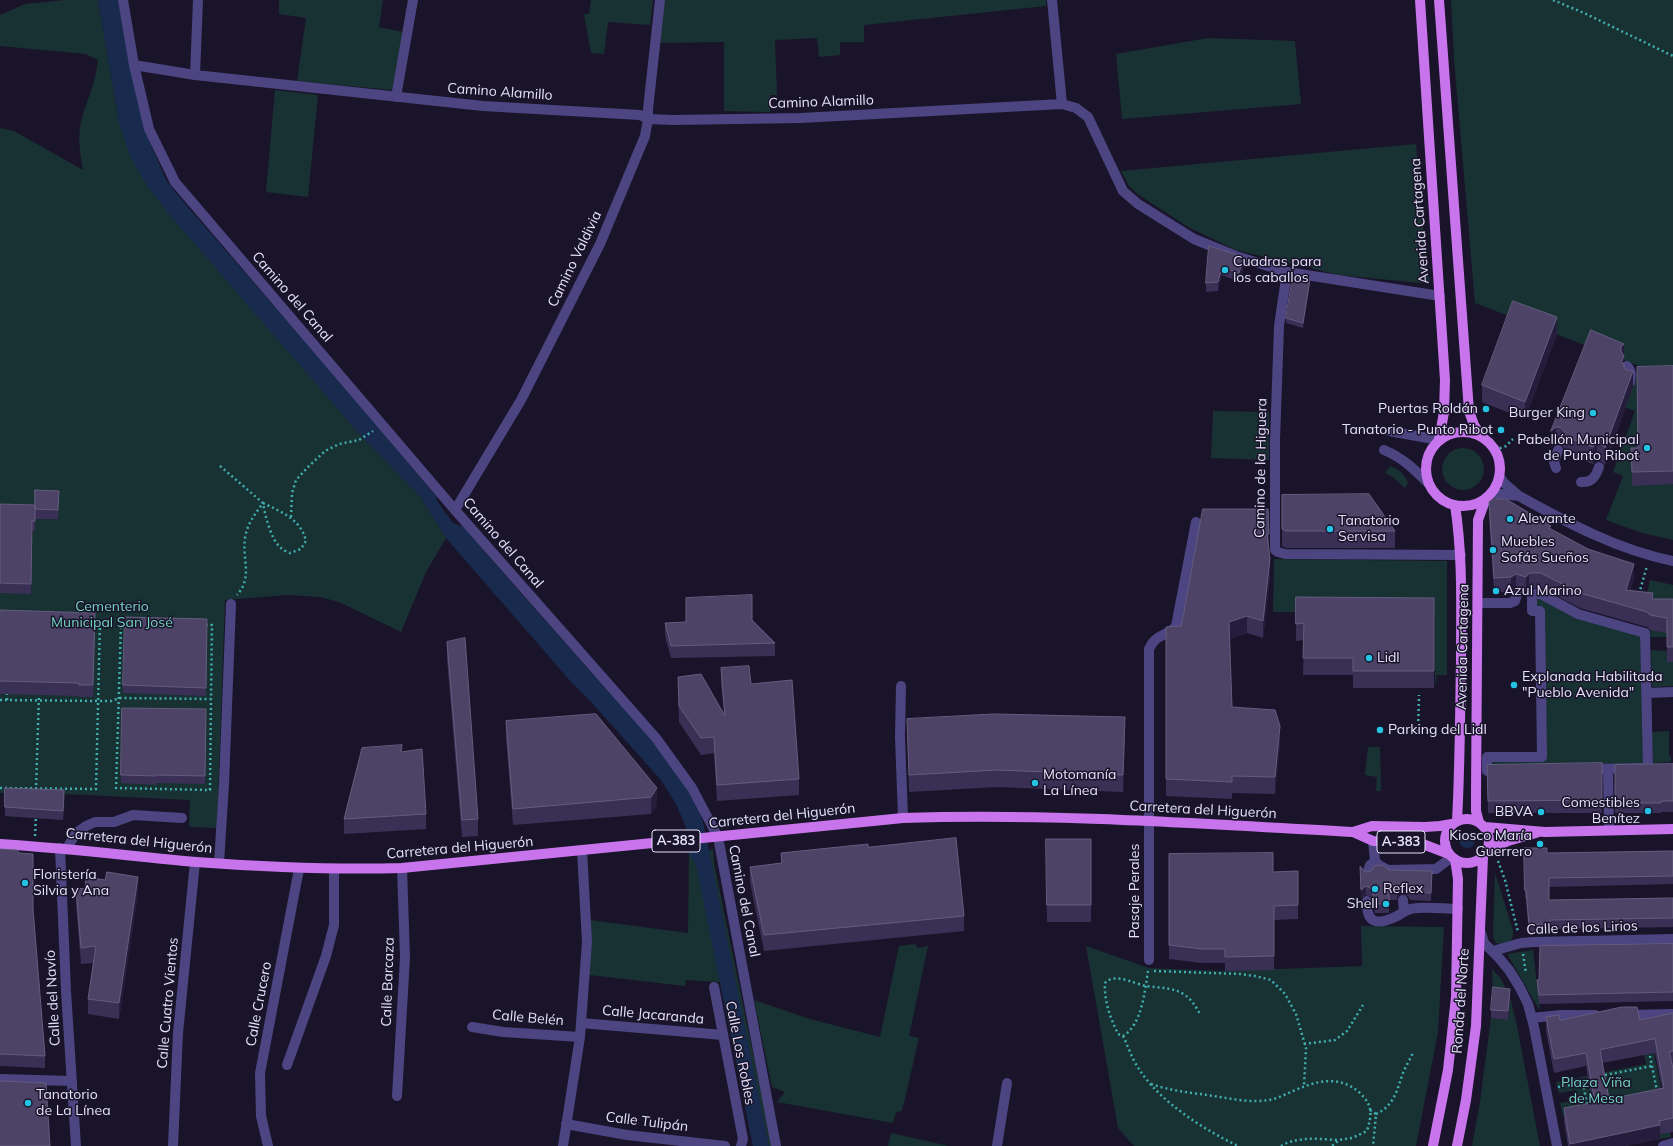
<!DOCTYPE html>
<html>
<head>
<meta charset="utf-8">
<style>
  body { margin:0 }
  canvas { display:block; background:#191429 }
</style>
</head>
<body>
<canvas width="1673" height="1146"></canvas>
<script>
const context = document.querySelector('canvas').getContext('2d');
context.lineJoin = 'round';
function paint(path, color) { context.fillStyle = color; context.fill(path, 'evenodd'); }
function trace(path, color, width, dash) { context.strokeStyle = color; context.lineWidth = width; context.lineCap = dash ? 'butt' : 'round'; context.setLineDash(dash || []); context.stroke(path); }
function write(font, color, halo, rows, align = 'center') {
  context.font = font + ' Mulish,sans-serif'; context.lineWidth = 3; context.setLineDash([]); context.textBaseline = 'middle'; context.strokeStyle = halo; context.fillStyle = color; for (const [text, x, y, turn = 0] of rows) {
    context.save(); context.translate(x, y); context.rotate((+turn || 0) * Math.PI / 180); context.textAlign = isNaN(turn) ? turn : align; if (halo) context.strokeText(text, 0, 0); context.fillText(text, 0, 0); context.restore();
  }
}
paint(new Path2D(`
  M65 0H98L119 122 231 284 363 438 420 496 446 538 426 572 401 632 339 602 320 597 287 595 225 600 217 828 189 827 190 800 65 794 63 820 5 816V793H0V128L14 131 83 170C80 153 77 135 82 117 88 98 96 81 98 60L86 54 0 46V15L25 4Z
  M279 0H383L379 27 403 32 392 90 297 81 306 18 279 14Z
  M591 0H653L650 25 608 22 604 54 591 53 584 14H589Z
  M663 0H1046V6L864 25V42H840V55L819 57 817 38 775 40 777 95H770V112L724 111V42L659 43Z
  M1451 0H1673V540L1642 533 1606 520 1623 476 1613 472 1635 411 1624 407 1639 366 1475 303 1454 59Z
  M1208 38 1295 41 1301 104 1122 119 1116 54Z
  M275 90 318 95 308 197 266 192Z
  M1416 144 1425 251 1430 284 1339 275 1236 250 1188 227 1139 195 1129 186 1121 171Z
  M1213 411 1269 412V460L1211 458Z
  M1442 469a21 21 0 1 1 42 0a21 21 0 1 1-42 0Z
  M1390 466C1398 469 1405 474 1408 483L1405 488 1393 477 1385 473Z
  M1274 559 1447 561V675H1437L1436 683H1435V614L1273 612Z
  M1650 580 1673 585V614H1667V637H1650L1653 609 1644 607Z
  M1532 594 1578 614 1645 633 1648 768 1487 771V757H1541L1540 611H1532Z
  M1651 650 1667 651V662H1673V686L1652 687Z
  M1669 731V756L1671 757V762L1653 763 1652 732Z
  M1368 747H1380L1381 791H1376L1377 777 1365 775Z
  M713 849 714 863 772 1146H753L720 982 686 980 685 986 589 975 590 920 688 933 689 854 703 853Z
  M1495 873 1513 930V936L1511 941 1501 944 1496 943 1493 937Z
  M1361 926 1444 927 1438 1032 1416 1146H1134L1118 1128 1086 946 1149 968 1225 971 1362 966Z
  M915 944 918 948 928 946 909 1036 919 1038 902 1111 896 1112 893 1123 777 1102 785 1092 772 1087 754 1000 810 1019 880 1037 899 946Z
  M1533 950 1540 1011 1507 954Z
  M1492 969 1501 979 1510 997 1516 1021 1540 1146H1472L1480 1102 1491 1018 1508 1020 1493 996Z
  M1637 1018 1647 1019 1671 1137 1660 1139 1652 1098 1563 1116 1560 1103 1578 1100 1576 1090 1559 1093 1556 1082 1646 1064Z
  M891 1133 949 1146H888Z`), '#183132');
paint(new Path2D(`
  M98 0H118L148 138 166 180 187 206 328 368 436 496 437 501 453 523 464 527C505 576 548 623 590 671 627 712 691 773 704 826L769 1146H753L696 864 689 854 686 827 676 804 661 780 593 704 572 683 446 538 420 496 363 438 168 213 146 184 129 154 119 122Z
  M1459 840a8 8 0 1 1 16 0a8 8 0 1 1-16 0Z`), '#182a4e');
trace(new Path2D(`
  M1553 0 1584 13 1673 56
  M1495 450 1506 446 1513 439
  M220 466 263 503C255 514 247 524 245 538 242 560 253 577 237 595
  M263 503C281 512 301 519 306 541L301 549 290 553C287 552 283 550 281 548 271 540 265 515 263 503Z
  M291 517 292 493 296 480 308 467 325 451 339 444 359 440 373 431
  M1639 594 1647 566
  M127 623H121L116 788 210 790 211 699
  M0 700 98 701H111L120 698 211 699 212 625H204
  M7 700V691
  M1418 731 1419 695
  M0 788 96 789 100 621H92
  M36 790 39 693
  M35 836 36 815
  M1498 861 1505 880 1518 932
  M1523 954 1526 973
  M1148 971C1145 990 1142 1025 1123 1036L1118 1034C1110 1017 1104 1001 1105 983 1115 972 1134 984 1146 986 1160 988 1173 987 1185 995 1192 1000 1196 1007 1200 1014
  M1154 971 1240 974 1255 976 1271 980 1285 994 1296 1014 1306 1048 1304 1086
  M1123 1036C1128 1046 1132 1059 1139 1069 1160 1102 1203 1129 1238 1146
  M1304 1044 1335 1040 1347 1031 1363 1005
  M1649 1051 1657 1091
  M1605 1075 1652 1066
  M1583 1083 1592 1081
  M1151 1084C1171 1091 1193 1093 1214 1096 1232 1099 1251 1103 1269 1100 1276 1099 1284 1095 1291 1092 1315 1081 1339 1074 1360 1093 1373 1106 1372 1114 1367 1131L1352 1138 1339 1140 1332 1146
  M1558 1087 1583 1083 1587 1104
  M1370 1110 1376 1114 1373 1146
  M1376 1114C1394 1106 1397 1090 1403 1073 1406 1066 1410 1059 1413 1053
  M1281 1146C1298 1136 1319 1139 1338 1140`), '#41aeaf', 2.5, [2, 3]);
trace(new Path2D(`
  M123 0 134 65 149 129 175 182 455 510 656 738 692 788 718 837 776 1146
  M1052 0 1062 104
  M134 65 195 75 483 106 640 115 648 119 673 120 801 118 1062 104 1076 108 1088 117 1123 191 1138 204 1194 239 1236 256 1287 272 1440 296
  M195 75 198 0
  M396 97 413 0
  M1287 272 1279 326 1275 440V550L1278 552 1285 554 1461 555
  M1627 366C1632 371 1631 375 1630 382
  M1389 431 1439 440
  M1384 450C1403 458 1414 469 1428 483
  M1556 468 1554 462 1558 450
  M1581 482C1592 483 1596 476 1599 467
  M1491 493 1519 496 1504 483 1499 476
  M1519 496C1568 523 1618 550 1673 561
  M455 510 521 400 600 244 645 136 648 119V109L660 0
  M1532 594H1541L1578 614 1645 633 1648 768 1487 771V757H1542L1540 611H1532Z
  M1478 603H1510L1515 601 1517 595
  M901 686 900 737 903 818
  M1646 693 1673 692
  M1608 769 1609 830
  M1373 841 1375 861 1379 865 1388 870 1436 869 1452 857
  M60 848 66 991 76 1146
  M67 848 76 833 86 826 95 822H114L133 815 182 818
  M219 863 224 784 231 604
  M1367 874 1370 865 1376 862
  M1403 900 1404 912
  M1367 901C1366 925 1379 925 1397 916 1402 914 1405 910 1411 909 1425 906 1443 909 1458 909
  M1481 933 1484 943 1499 958 1509 970 1519 986 1528 1004 1534 1027 1557 1146
  M1493 951 1521 943 1534 942 1673 939
  M1149 960V649C1156 633 1166 637 1176 626L1196 522
  M714 987 743 1139 741 1146
  M1625 1015 1673 1014
  M1532 1018 1561 1015H1595
  M581 1023 723 1035
  M472 1027 503 1032 580 1037
  M287 1065 326 956 334 925V870
  M0 1079 72 1081
  M397 1096 405 957 402 868
  M566 1124 627 1135 725 1146
  M173 1146 178 1033 195 862
  M268 1146 261 1116 260 1073 299 869
  M563 1146 580 1037 587 942 582 850
  M997 1146 1007 1083
  M1663 1146 1673 1143`), '#4c4582', 10);
trace(new Path2D(`
  M1420 0 1445 380 1444 412 1439 440
  M1439 0 1469 411 1474 425 1482 437
  M1426 469a37 37 0 1 1 74 0a37 37 0 1 1-74 0Z
  M1455 505C1463 557 1461 608 1461 660 1460 714 1460 767 1457 821
  M1445 841a22 22 0 1 1 44 0a22 22 0 1 1-44 0Z
  M1479 822 1476 811V793L1478 520 1486 498
  M1485 827 1545 832 1673 829
  M1353 832 1373 841 1420 843 1449 854
  M0 844C66 848 131 856 196 862 265 867 334 870 402 868L903 818C1054 813 1203 824 1353 832L1372 826 1425 827 1440 826 1452 824
  M1488 849 1508 841 1536 833
  M1433 1146 1448 1070 1456 997 1458 879 1455 859
  M1457 1146 1466 1100 1476 1026 1483 857`), '#c875ed', 10);
paint(new Path2D(`
  M1209 246 1244 266 1239 282 1222 275 1218 291 1206 292V283Z
  M1310 283 1303 328 1286 323V318Z
  M1557 334 1525 419 1482 402V385Z
  M1624 344V367L1633 387 1605 465 1601 461H1597L1593 464 1564 453V448L1560 444H1556L1551 448V431Z
  M1673 366V484L1632 486 1631 448H1638Z
  M59 491 58 519H35V531H32L31 594 0 593V504L35 505Z
  M1282 495 1395 531V548H1286L1282 546Z
  M1489 502 1551 529 1634 579 1630 590 1653 599H1673V662H1667V633L1650 630 1647 627 1580 608 1541 588H1529L1526 592 1516 589 1511 592H1494L1489 517Z
  M1268 509 1269 550 1270 576 1263 638 1247 633 1229 639 1232 707 1280 743 1275 794 1232 793V799L1166 796V627L1181 626Z
  M1296 597 1434 598V688H1353V675H1303L1304 640 1296 641Z
  M686 598 775 643V656L671 658 665 636V623L686 622Z
  M0 610 95 626 93 697H79V696L0 694Z
  M207 619 206 696 123 693V685Z
  M447 642 478 819V836L462 837 447 659Z
  M721 668 751 684 799 779V795L717 801 714 753 701 755 679 722 678 677 724 713 721 684Z
  M122 708 206 709 205 784 156 783V785L121 783Z
  M596 714 657 805 651 814 513 825 506 738V721Z
  M907 719 1125 734 1123 792 997 787 909 792Z
  M402 751 426 814V829L344 834V819Z
  M1602 763V813H1488L1487 765Z
  M1673 764V812H1661V813H1615V765Z
  M5 788 64 799 63 820 5 816Z
  M1046 839H1091V922H1047Z
  M868 847 964 916V931L764 951 750 882V867L781 863V853Z
  M1524 848 1547 853 1673 851V884L1549 887V900L1673 898V927L1550 929V934H1529L1526 898H1525Z
  M0 849 33 909 45 1056V1068L0 1066Z
  M1169 854 1273 872 1298 871V919L1274 920V970L1225 971V963H1202L1169 959Z
  M1360 866 1365 872 1388 870 1432 871 1431 901 1410 900 1408 896 1402 894 1399 895 1397 900H1389V913H1375L1372 897 1366 895 1361 898Z
  M105 880 138 893 119 1019 88 1014V999L93 963 81 964 76 904V888L85 889Z
  M1673 944V1001L1539 1004 1537 989V980Z
  M1510 997 1508 1020 1491 1018V1010Z
  M1673 1013V1065H1672L1673 1068V1132L1660 1134V1139L1625 1146H1568L1564 1122V1108L1592 1102 1586 1066 1554 1073 1546 1031V1017L1560 1020H1640ZM1655 1053 1662 1088 1609 1099 1602 1063Z`), '#3a3055');
paint(new Path2D(`
  M1244 257V266L1239 282V273Z
  M1222 267V275L1218 291V282Z
  M1310 279V283L1303 328V323Z
  M1557 317V334L1525 419V402Z
  M1624 344V373L1621 380V347Z
  M1633 371V387L1605 465V448Z
  M1556 427V444L1551 448V431Z
  M1597 444V461L1593 464V447Z
  M1270 559V576L1263 638V621Z
  M1634 564V579L1626 605V590Z
  M1529 573V588L1526 592V577Z
  M1516 574V589L1511 592V577Z
  M1247 616V633L1229 639V622Z
  M1125 717V734L1123 792V775Z
  M1280 726V743L1275 794V777Z
  M657 788V805L651 814V797Z
  M138 877V893L119 1019V1003Z
  M1402 885V894L1399 895 1397 900V892L1399 887Z
  M1366 886V895L1361 898V890Z
  M1510 989V997L1508 1020V1011Z
  M1660 1125V1139L1625 1146H1570V1144Z`), '#251d3c');
const building = new Path2D(`
  M1209 246 1244 257 1239 273 1222 267 1218 282 1206 283Z
  M1293 276 1310 279 1303 323 1286 318Z
  M1513 301 1557 317 1525 402 1482 385Z
  M1591 330 1624 344 1621 347V351L1624 356 1621 363H1624V367L1626 370 1633 371 1605 448 1601 444H1597L1593 447 1564 436V431L1560 427H1556L1551 431Z
  M1673 366V471L1632 472 1631 448H1638L1637 367Z
  M35 490 59 491 58 510 35 509V521H32L31 584 0 583V504L35 505V508Z
  M1369 494 1395 531H1286L1282 529V495Z
  M1495 499H1506L1551 526 1549 528 1588 549 1634 564 1626 590 1653 593 1652 599H1673V647H1667V618L1650 615 1647 612 1580 593 1541 573H1529L1526 577 1516 574 1511 577 1494 578 1489 502Z
  M1203 509H1268L1269 534H1267L1270 559 1263 621 1247 616 1229 622 1232 707 1275 710 1280 726 1275 777 1232 776V782L1166 779V627L1181 626Z
  M752 595V620L775 643 671 646 665 623 686 622V598Z
  M1296 597 1434 598V671H1353V658H1303L1304 623 1296 624Z
  M0 610 95 613 93 685H79V683L0 681Z
  M125 617 207 619 206 688 123 685Z
  M465 638 478 819 462 820 447 642Z
  M749 666 751 684 792 680 799 779 717 785 714 737 701 738 679 706 678 677 701 674 725 716 721 668Z
  M122 708 206 709 205 776 156 775V776L121 775Z
  M596 714 657 788 651 797 513 809 506 721Z
  M994 714 1125 717 1123 775 997 770 909 775 907 719Z
  M402 745 401 752 422 749 426 814 344 819 362 748Z
  M1602 763V800L1488 801 1487 765Z
  M1673 764V801H1661V803H1615V765Z
  M5 788 64 790 63 811 5 807Z
  M956 838 964 916 764 935 750 867 782 863 781 853 868 844V847Z
  M1046 839H1091V905H1047Z
  M1524 848H1547V853L1673 851V876L1549 878V900L1673 898V918L1550 920V925H1529L1526 890H1525Z
  M0 849 17 850 19 853 33 854V909L45 1056 0 1054Z
  M1273 853V872L1298 871V905L1274 906V956L1225 957V949H1202L1169 945V854Z
  M1381 865 1388 868V870L1432 871 1431 893 1410 892 1408 888 1402 885 1399 887 1397 892 1389 891V904H1375L1372 889 1366 886 1361 890 1360 866 1365 872 1371 871 1374 866Z
  M107 872 138 877 119 1003 88 999 96 946 81 948 76 888 85 889 86 877 105 880Z
  M1673 944V992L1539 995 1537 980H1539L1540 946Z
  M1493 987 1510 989 1508 1011 1491 1010Z
  M1622 1007H1637L1640 1020 1673 1013V1051L1669 1052 1673 1068V1118L1659 1121 1660 1125 1570 1144 1564 1108 1595 1102 1586 1053 1554 1059 1546 1017 1559 1015 1560 1020ZM1655 1039 1664 1088 1609 1099 1600 1050Z
  M0 1081 46 1083 50 1146H0Z`);
paint(building, '#4c4366');
trace(building, '#645c7e', 1);
for (const [x, y, r, color] of [
  [1225,270,4,"#24c3e3"],
  [1486,409,4,"#24c3e3"],
  [1593,413,4,"#24c3e3"],
  [1501,430,4,"#24c3e3"],
  [1647,448,4,"#24c3e3"],
  [1510,519,4,"#24c3e3"],
  [1330,529,4,"#24c3e3"],
  [1493,550,4,"#24c3e3"],
  [1496,591,4,"#24c3e3"],
  [1369,658,4,"#24c3e3"],
  [1514,685,4,"#24c3e3"],
  [1380,730,4,"#24c3e3"],
  [1035,783,4,"#24c3e3"],
  [1648,811,4,"#24c3e3"],
  [1541,812,4,"#24c3e3"],
  [1540,844,4,"#24c3e3"],
  [25,883,4,"#24c3e3"],
  [1375,889,4,"#24c3e3"],
  [1386,904,4,"#24c3e3"],
  [28,1103,4,"#24c3e3"]
]) { const dot = new Path2D(); dot.arc(x, y, r, 0, 2 * Math.PI); context.fillStyle = color; context.fill(dot); trace(dot, '#191429', 1.5); }
for (const [x, y, w] of [
  [676,841,48],
  [1401,842,48]
]) { const box = new Path2D(); box.roundRect(x - w / 2, y - 11, w, 22, 3); context.fillStyle = '#191429'; context.fill(box); trace(box, '#e5e0fb', 1); }
write('bold 13px', '#e5e0fb', null, [
  ["A-383",676,841],
  ["A-383",1401,842]
]);
write('14px', '#e5e0fb', '#191429', [
  ["Camino Alamillo",500,92,4],
  ["Camino Alamillo",821,102,-2],
  ["Avenida Cartagena",1420,221,-94],
  ["Camino Valdivia",575,259,-64],
  ["Camino del Canal",292,297,49],
  ["Camino de la Higuera",1261,468,-89],
  ["Camino del Canal",503,543,49],
  ["Avenida Cartagena",1463,647,-89],
  ["Carretera del Higuerón",1203,810,3],
  ["Carretera del Higuerón",782,816,-6],
  ["Carretera del Higuerón",139,841,6],
  ["Carretera del Higuerón",460,848,-5],
  ["Pasaje Perales",1135,891,-90],
  ["Camino del Canal",744,901,79],
  ["Calle de los Lirios",1582,928,-2],
  ["Calle Barcaza",388,982,-88],
  ["Calle del Navío",53,998,-93],
  ["Ronda del Norte",1461,1001,-86],
  ["Calle Cuatro Vientos",168,1003,-85],
  ["Calle Crucero",259,1004,-79],
  ["Calle Jacaranda",653,1015,5],
  ["Calle Belén",528,1018,5],
  ["Calle Los Robles",740,1053,79],
  ["Calle Tulipán",647,1122,7]
]);
write('14px', '#e5e0fb', '#191429', [
  ["Cuadras para",1233,262],
  ["los caballos",1233,278],
  ["Puertas Roldán",1478,409,"right"],
  ["Burger King",1585,413,"right"],
  ["Tanatorio - Punto Ribot",1493,430,"right"],
  ["Pabellón Municipal",1639,440,"right"],
  ["de Punto Ribot",1639,456,"right"],
  ["Alevante",1518,519],
  ["Tanatorio",1338,521],
  ["Servisa",1338,537],
  ["Muebles",1501,542],
  ["Sofás Sueños",1501,558],
  ["Azul Marino",1504,591],
  ["Lidl",1377,658],
  ["Explanada Habilitada",1522,677],
  ["\"Pueblo Avenida\"",1522,693],
  ["Parking del Lidl",1388,730],
  ["Motomanía",1043,775],
  ["La Línea",1043,791],
  ["Comestibles",1640,803,"right"],
  ["Benítez",1640,819,"right"],
  ["BBVA",1533,812,"right"],
  ["Kiosco María",1532,836,"right"],
  ["Guerrero",1532,852,"right"],
  ["Floristería",33,875],
  ["Silvia y Ana",33,891],
  ["Reflex",1383,889],
  ["Shell",1378,904,"right"],
  ["Tanatorio",36,1095],
  ["de La Línea",36,1111]
], 'left');
write('14px', '#74d3c2', '#191429', [
  ["Cementerio",112,607],
  ["Municipal San José",112,623],
  ["Plaza Viña",1596,1083],
  ["de Mesa",1596,1099]
]);
</script>
</body>
</html>
